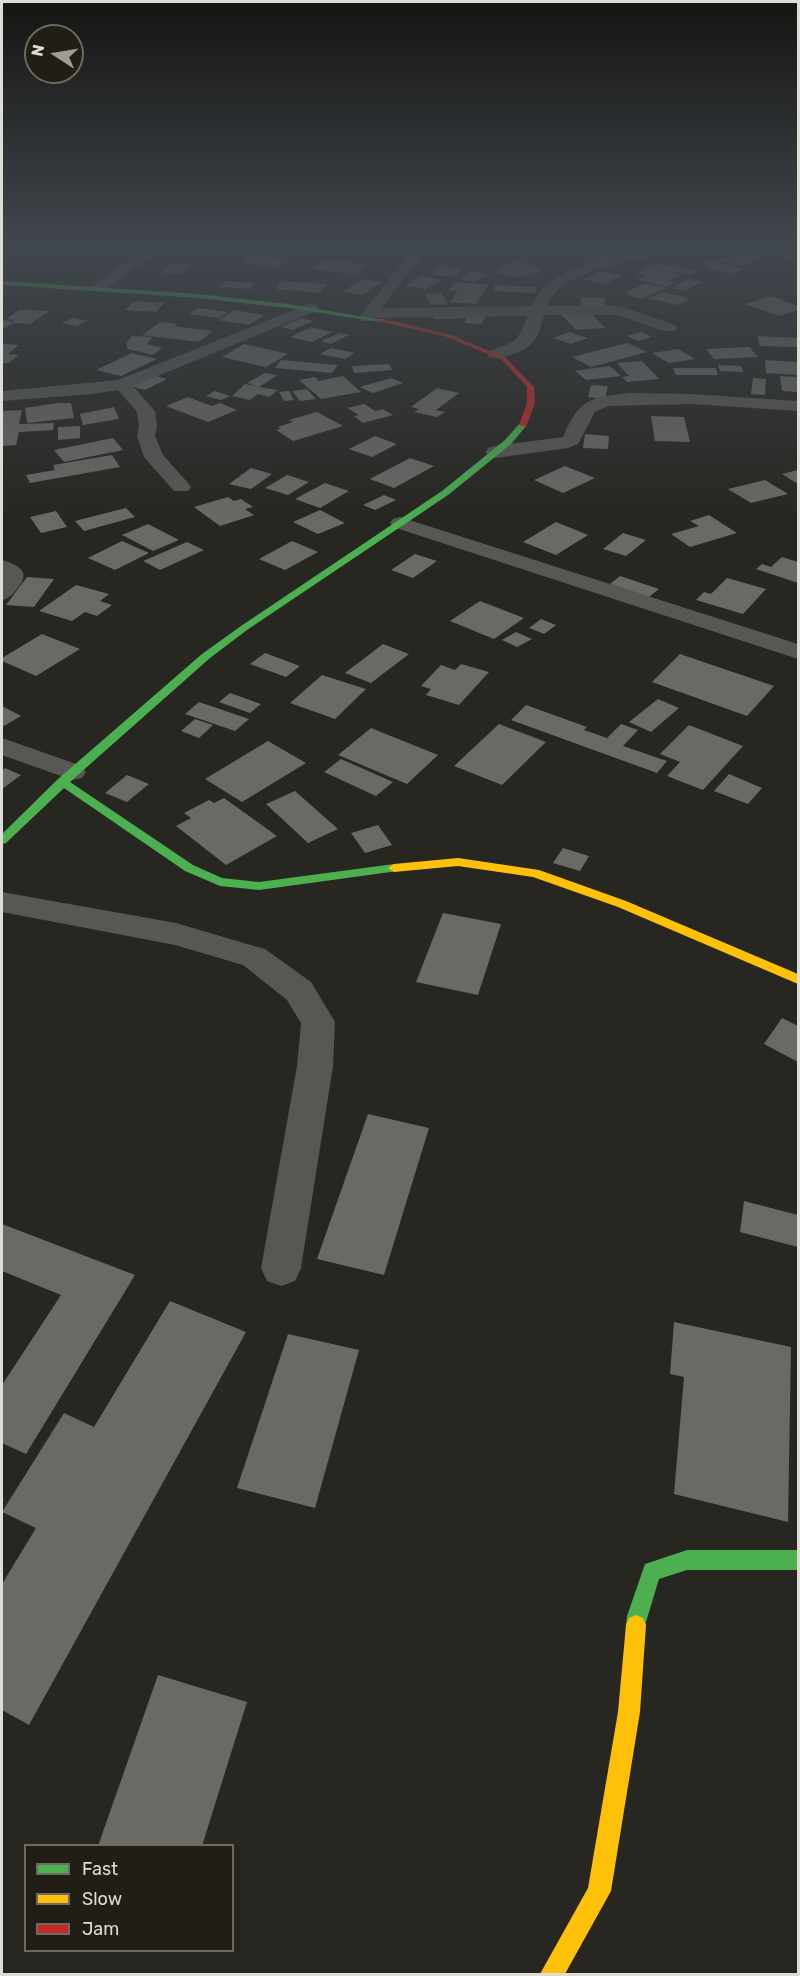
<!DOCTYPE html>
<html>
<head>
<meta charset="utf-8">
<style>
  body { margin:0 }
  #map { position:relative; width:800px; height:1976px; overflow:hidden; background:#272621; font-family:Rubik,sans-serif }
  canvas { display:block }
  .frame { position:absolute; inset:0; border:3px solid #dedcd6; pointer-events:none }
  .legend { position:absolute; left:24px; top:1844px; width:210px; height:108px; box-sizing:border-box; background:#201e15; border:2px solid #6c6a62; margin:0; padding:8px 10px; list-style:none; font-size:18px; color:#dedcd6 }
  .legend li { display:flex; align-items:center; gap:12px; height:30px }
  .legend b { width:30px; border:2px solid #6c6a62 }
  .north { position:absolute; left:24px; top:24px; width:60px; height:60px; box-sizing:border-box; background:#201e15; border:2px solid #6c6a62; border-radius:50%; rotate:282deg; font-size:16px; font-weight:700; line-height:24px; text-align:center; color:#dedcd6 }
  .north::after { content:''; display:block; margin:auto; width:21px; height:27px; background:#9e9c97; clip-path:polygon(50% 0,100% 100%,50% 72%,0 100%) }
</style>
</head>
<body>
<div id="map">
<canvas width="800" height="1976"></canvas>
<div class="frame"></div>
<ul class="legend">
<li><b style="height:8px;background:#4caf50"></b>Fast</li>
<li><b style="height:8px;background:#ffc107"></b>Slow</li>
<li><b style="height:8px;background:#c62828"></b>Jam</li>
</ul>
<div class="north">N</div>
</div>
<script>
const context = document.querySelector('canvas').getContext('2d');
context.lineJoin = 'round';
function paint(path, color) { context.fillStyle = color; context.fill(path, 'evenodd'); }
paint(new Path2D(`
  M179 247H219L216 257H175Z
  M335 247H362L360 256H333Z
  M501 247H531L523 255 496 252Z
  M606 247 622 252 598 260 582 255Z
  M388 250H411L410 256H386Z
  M750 251 768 255 742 266 718 260 724 257 730 259Z
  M251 255 290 259 280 267 241 263Z
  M323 260 366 264 356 274 312 269Z
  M513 261 532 264 528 267 542 269 537 273 531 272 525 276 516 277 493 273Z
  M710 261 743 268 732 274 706 269 711 266 704 264Z
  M657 263 697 271 689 275 658 269 681 274 669 281 675 282 666 287 638 279 646 275 636 273Z
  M170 264 190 265 182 274 161 273Z
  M438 266 463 268 456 277 431 275Z
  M472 271 487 274 473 282 459 279Z
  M601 271 622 276 604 284 583 279Z
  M421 276 441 280 426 289 405 286Z
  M363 279 382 282 362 295 342 292Z
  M688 279 701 282 684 291 672 288Z
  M225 281 255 283 250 289 219 287Z
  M283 281 327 284 320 293 275 289Z
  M455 282 489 285 476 304 450 302 458 291 449 290Z
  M646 283 666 288 641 299 625 294 629 293 626 292Z
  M495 285 537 287 535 293 493 291Z
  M663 292 691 299 677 305 649 298Z
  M441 293 448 304 431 305 425 294Z
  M771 296 798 306V310L779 316 745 304Z
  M581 297 605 298V307H581Z
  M134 301 164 303 156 312 125 310Z
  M198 308 228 312 219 318 189 314Z
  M19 310H34L49 311 30 324 14 323 2 329V320L11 321 10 323 15 320 6 319Z
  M234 310 265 315 249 325 218 320Z
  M590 312 605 328 576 330 561 314Z
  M488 313 481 324 465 323 467 318 434 319 433 314Z
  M73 318 88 321 76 326 61 323Z
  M302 318 313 321 292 330 281 327Z
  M160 322 177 324 174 326 213 331 199 342 142 335Z
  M311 327 332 332 312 342 290 337Z
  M569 332 588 338 571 344 553 338Z
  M641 332 652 337 638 341 627 336Z
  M340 333 349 335 331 344 321 341Z
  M132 336 152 337 147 344 162 348 153 355 128 349 126 344Z
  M757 336 798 338V347L760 346Z
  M627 343 647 352 591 367 572 357Z
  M2 344 19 345 8 354 18 355 9 363H2Z
  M244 344 288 354 266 367 222 357Z
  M749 347 758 357 714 359 706 349Z
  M331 348 355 353 345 359 320 354Z
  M678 349 695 359 669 363 652 353Z
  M132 353 157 359 121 376 96 370Z
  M281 360 338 365 332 373 275 368Z
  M765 360 798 362V375L766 373Z
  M642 361 659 379 627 382 622 377 629 376 617 363Z
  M389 364 392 370 354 373 352 366Z
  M718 365 741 366 743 372 720 371Z
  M610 366 621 376 586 380 575 371Z
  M673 368H716L718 375H676Z
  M265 373 278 375 259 387 278 390 269 397 258 394 250 400 232 396 245 384 256 386 247 383Z
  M152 375 167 379 145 390 131 386Z
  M343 376 361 392 321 399 299 380 315 377 319 381Z
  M780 376 798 377V392L782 391Z
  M391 378 403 383 373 393 360 387Z
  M753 378 766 379 765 395 751 394Z
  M591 385 608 386 605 399 588 397Z
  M437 388 459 393 436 410 445 412 437 417 414 412 419 409 411 407Z
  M307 389 316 399 300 401 292 391Z
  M215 391 230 396 221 400 206 396Z
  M289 391 294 400 284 401 279 392Z
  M188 397 212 406 220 403 237 410 208 422 166 406Z
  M58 403H71L74 418 27 423 25 408Z
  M364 404 375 411 383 409 393 415 363 423 354 416 359 415 347 408Z
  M114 407 119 419 83 425 80 414Z
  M22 410 19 424 54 423 53 430 19 432 16 445 2 446V411Z
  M317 412 343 426 293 441 276 430 281 429 278 427 293 422 289 420Z
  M651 416 684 417 690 442 655 441Z
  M80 426V438L58 440V427Z
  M585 434 609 436 608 449 583 448Z
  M375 436 397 444 372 457 349 449Z
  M113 438 123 450 64 462 54 450Z
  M112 455 120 467 30 483 26 475 55 470 53 465Z
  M410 458 434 466 394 488 370 479Z
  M565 466 595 478 563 493 534 480Z
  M251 468 272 474 251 489 229 484Z
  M798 470V484L782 474Z
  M287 475 309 482 288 495 265 488Z
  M765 480 788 494 751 503 728 489Z
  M325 483 349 491 320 508 295 499Z
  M384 495 396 500 375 510 363 505Z
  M228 497 234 501 241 499 253 507 245 509 254 515 220 526 194 507Z
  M126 508 135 517 84 531 75 521Z
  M320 510 345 523 318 534 293 522Z
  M56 511 67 527 41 533 30 517Z
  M709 515 737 533 690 547 671 534 699 526 690 521Z
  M556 522 588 535 556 555 523 542Z
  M148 524 179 540 153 551 122 535Z
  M623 533 646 540 626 556 603 549Z
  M122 541 149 553 115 570 88 558Z
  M292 541 318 552 285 570 259 559Z
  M187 542 204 550 160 570 143 561Z
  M415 554 437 561 413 578 391 570Z
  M782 557 798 562V583L756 569 762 564 771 567Z
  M620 576 659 589 649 597 610 584Z
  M27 577 54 579 34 607 6 605Z
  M727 578 766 589 743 614 696 600 704 592 711 594Z
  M76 585 109 594 100 601 112 605 97 616 85 612 72 621 39 611Z
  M480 601 524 618 494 639 450 621Z
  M541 619 556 625 544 634 529 628Z
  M516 632 532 639 517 647 502 640Z
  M42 634 80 649 36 676 2 661V658Z
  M383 644 409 654 371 683 345 673Z
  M265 653 300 666 286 677 250 664Z
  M680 654 774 686 747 716 652 682Z
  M461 664 489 672 459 705 426 695 431 689 421 686 441 665 455 670Z
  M322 675 366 689 335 719 290 703Z
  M230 693 261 704 250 713 219 702Z
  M658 699 679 708 651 732 629 722Z
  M199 702 249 719 235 731 185 714Z
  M526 705 587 727 584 730 607 738 621 724 638 730 623 746 667 761 657 773 511 720Z
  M2 706 21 716 2 727Z
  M195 719 213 725 199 738 181 731Z
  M499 724 546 742 502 785 454 766Z
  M689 725 743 746 703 790 667 776 680 762 660 754Z
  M371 728 438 755 407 784 338 755Z
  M268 741 306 763 242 802 205 779Z
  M341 759 393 782 376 796 324 772Z
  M5 768 21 775 2 789V771Z
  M729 774 762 788 748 804 714 791Z
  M127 775 149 784 127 802 105 793Z
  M295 791 338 829 308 843 266 804Z
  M224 798 277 836 226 865 176 826 191 818 184 813 209 800 214 803Z
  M378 825 392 845 365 853 351 833Z
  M563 848 589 856 580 871 553 863Z
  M443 913 501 924 478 995 416 982Z
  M782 1018 798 1026V1062L764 1044Z
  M368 1114 429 1128 384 1275 317 1259Z
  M744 1201 798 1215V1247L740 1232Z
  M2 1224 135 1275 26 1454 2 1443V1385L61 1295 2 1271Z
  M170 1301 246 1332 29 1725 2 1710V1584L36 1528 2 1512 64 1413 94 1427Z
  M674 1322 791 1347 788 1522 674 1494 684 1377 670 1374Z
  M288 1334 359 1350 315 1508 237 1488Z
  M158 1675 247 1702 202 1846H98Z`), '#6a6965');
paint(new Path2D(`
  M149 247H165L103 291H93L91 288 93 285Z
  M415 247H429L381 308 532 306C551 257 654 247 701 247L694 251C655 258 562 264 547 306H620L675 325 677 328 675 331H663L618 315H544C541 324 539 336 533 342 526 352 501 360 489 357L487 354 489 351C515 342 518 342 528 316L374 318 371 321H361L358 318 361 315Z
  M757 247H777L798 255V263L759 250Z
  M311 303 316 305 319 308 316 311 133 386 155 411 157 426 155 436 163 455 188 483 191 487 188 491H174L144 457 137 436 139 426 137 412 118 390 92 394 2 401V391L118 380Z
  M630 393 692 394 798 401V411L692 404 608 406 595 412 578 444 568 448 495 458 488 456 486 452 488 448 495 446 563 437C580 398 590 397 630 393Z
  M400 517 798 644V659L393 527 390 523 393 519Z
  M2 560C19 565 32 572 17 589 12 595 10 598 2 600Z
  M2 738 82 766 86 772 82 778 72 780 2 755Z
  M2 892 176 923 254 946 265 949 311 982 335 1022 333 1066 301 1268 295 1281 281 1286 267 1281 261 1268 297 1066 301 1023 287 1000 243 965 175 945 2 912Z`), '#585754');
paint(new Path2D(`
  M2 281 198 294 288 304 383 320 380 322 288 308 198 298 2 285Z
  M520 423 527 425 511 444 448 495 247 630 210 658 70 782 193 865 222 878 259 882 394 864 400 868 398 871 259 890 220 886 185 871 64 788 6 843 2 844V834L58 779 202 654 241 626 442 491 505 440Z
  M687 1550H798V1570H687L659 1579 643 1632 636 1635 629 1632 626 1625 627 1616 645 1564Z`), '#4caf50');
paint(new Path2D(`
  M458 858 539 870 626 901 798 974V984L618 907 533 877 458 866 394 872 388 868 394 864Z
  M636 1615 643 1618 646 1625 640 1712 611 1891 565 1974H540L588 1888 618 1712 626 1625 629 1618Z`), '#ffc107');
paint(new Path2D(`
  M380 318 451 335 506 358 534 387 535 403 526 427 519 425 527 403V387L502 360 447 337 378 321Z`), '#c62828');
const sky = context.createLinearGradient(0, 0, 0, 524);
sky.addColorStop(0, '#151512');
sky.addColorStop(0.47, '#41474e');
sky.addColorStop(1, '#41474e00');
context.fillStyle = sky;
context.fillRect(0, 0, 800, 524);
</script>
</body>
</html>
